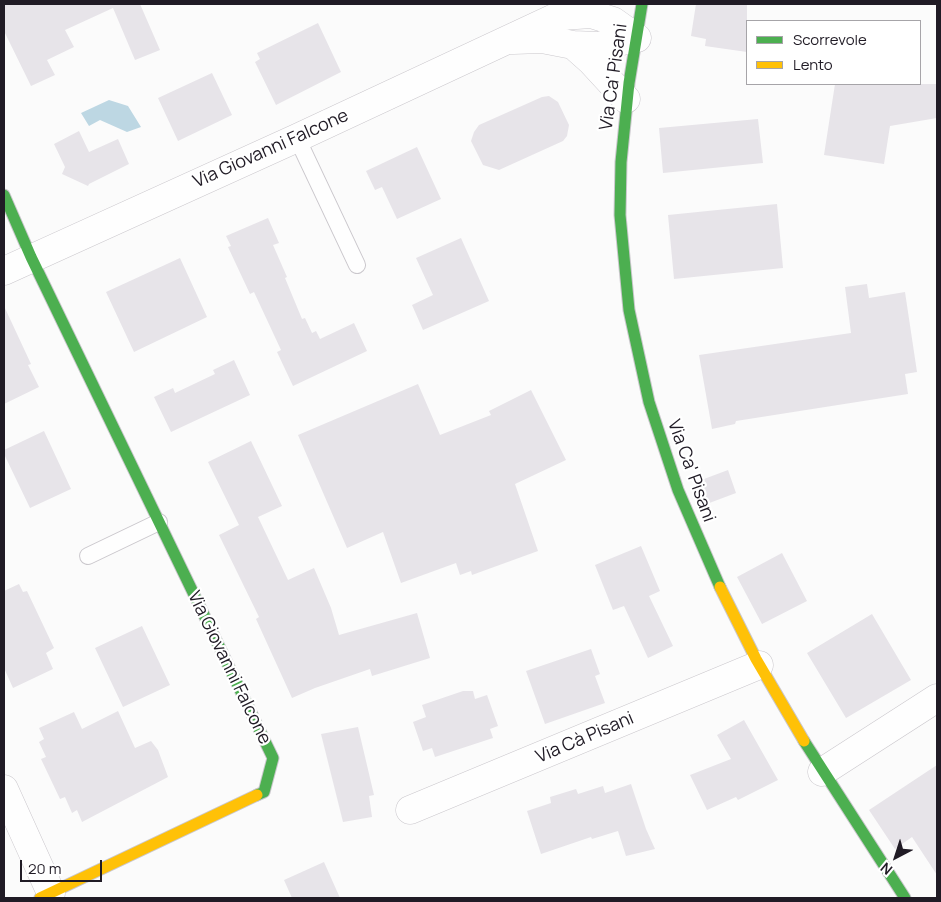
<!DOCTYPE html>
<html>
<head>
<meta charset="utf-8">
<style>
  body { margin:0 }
  #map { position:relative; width:941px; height:902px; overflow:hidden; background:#fbfbfb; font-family:Manrope,sans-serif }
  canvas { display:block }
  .frame { position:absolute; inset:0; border:5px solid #201b25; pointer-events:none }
  .legend { position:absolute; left:746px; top:20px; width:175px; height:65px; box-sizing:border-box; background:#fff; border:1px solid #a6a4a8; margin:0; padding:6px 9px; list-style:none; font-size:15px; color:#201b25 }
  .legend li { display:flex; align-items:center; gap:10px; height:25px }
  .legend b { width:25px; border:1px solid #a6a4a8 }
  .north { position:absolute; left:871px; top:832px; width:50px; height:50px; -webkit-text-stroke:4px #fff; paint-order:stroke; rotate:220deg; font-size:14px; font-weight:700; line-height:20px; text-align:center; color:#201b25 }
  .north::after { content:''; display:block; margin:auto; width:18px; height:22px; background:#201b25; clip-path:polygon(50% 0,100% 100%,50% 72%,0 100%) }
  .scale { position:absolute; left:20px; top:860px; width:82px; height:22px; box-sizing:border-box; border:2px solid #201b25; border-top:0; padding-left:6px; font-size:15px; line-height:18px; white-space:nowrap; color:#201b25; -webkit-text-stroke:4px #fff; paint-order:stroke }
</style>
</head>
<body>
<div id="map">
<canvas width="941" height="902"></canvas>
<div class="frame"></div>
<ul class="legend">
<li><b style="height:6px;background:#4caf50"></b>Scorrevole</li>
<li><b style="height:6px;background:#ffc107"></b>Lento</li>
</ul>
<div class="north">N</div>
<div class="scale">20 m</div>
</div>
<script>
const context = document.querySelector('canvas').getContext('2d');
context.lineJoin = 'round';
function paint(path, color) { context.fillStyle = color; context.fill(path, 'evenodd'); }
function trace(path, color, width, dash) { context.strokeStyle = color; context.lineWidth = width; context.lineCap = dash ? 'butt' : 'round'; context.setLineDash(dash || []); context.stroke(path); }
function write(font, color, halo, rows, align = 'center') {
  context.font = font + ' Manrope,sans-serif'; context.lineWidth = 4.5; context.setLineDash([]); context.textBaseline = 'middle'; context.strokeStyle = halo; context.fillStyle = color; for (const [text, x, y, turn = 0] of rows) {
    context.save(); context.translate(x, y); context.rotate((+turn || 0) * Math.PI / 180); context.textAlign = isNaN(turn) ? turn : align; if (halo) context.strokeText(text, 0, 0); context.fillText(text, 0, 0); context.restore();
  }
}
paint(new Path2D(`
  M109 100 128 106 141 127 127 132 100 120 89 126 81 113Z`), '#bdd7e3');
paint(new Path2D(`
  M4 4H140L160 50 135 60 113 8 65 30 74 47 47 60 55 75 31 86 4 31Z
  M696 4H747V52L705 46 706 39 691 36Z
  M318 23 341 72 276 105 255 62 260 59 257 53Z
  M212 73 232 115 178 141 158 98Z
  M835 84H937V118L890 126 884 164 824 155Z
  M549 96 558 102 569 125 567 136 563 141 499 170 483 165 471 141 474 132 479 125 542 97Z
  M758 119 763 163 663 173 659 128Z
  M79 131 89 152 118 139 129 164 89 184 88 186 62 174 65 167 54 144Z
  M417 147 441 199 397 219 382 187 375 190 366 171Z
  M777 204 783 268 674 279 668 215Z
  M268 218 279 243 273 245 287 277 285 278 302 319 305 318 312 333 316 331 320 339 354 323 367 351 293 386 277 352 281 350 254 292 250 294 228 247 231 246 226 236Z
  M461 238 489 301 423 330 412 305 433 295 416 258Z
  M180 258 207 317 134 352 106 292Z
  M867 284 869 298 905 292 917 372 905 374 908 394 736 421 735 424 712 429 699 355 851 333 845 287Z
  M4 306 31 364 28 365 39 387 4 404Z
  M234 360 250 395 171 432 154 397 173 388 175 393 215 374 213 370Z
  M418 384 440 435 491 415 489 411 531 390 566 460 515 484 538 551 472 575 471 571 460 575 456 563 401 583 383 532 347 548 298 435Z
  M44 431 71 489 30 508 4 454V450Z
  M251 441 282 506 258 517 288 580 314 568 331 608 339 635 417 613 430 658 372 676 370 669 315 688 292 698 256 619 259 617 219 535 239 525 208 462Z
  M728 470 736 493 704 505 696 482Z
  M641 546 660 591 649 596 673 646 648 658 624 606 613 610 595 565Z
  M782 553 807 601 762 624 737 577Z
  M19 584 23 592 27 591 54 648 46 653 53 669 13 688 4 668V591Z
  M872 614 911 680 846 718 807 653Z
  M142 626 170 685 123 707 95 648Z
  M591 649 600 674 595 676 605 703 545 724 526 671Z
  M463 691H473L475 699 487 695 498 726 490 729 493 738 435 757 432 748 423 751 413 722 426 717 422 705Z
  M118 711 135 748 151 741 158 750 168 777 82 822 77 810 72 813 65 797 60 799 41 759 46 757 39 742 44 739 39 728 74 712 82 729Z
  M744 720 778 780 738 800 736 797 707 810 690 775 731 759 717 735Z
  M358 727 374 795 369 796 372 817 343 822 321 734Z
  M937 765V875L912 837 895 849 869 810Z
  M631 784 646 829 655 849 626 856 618 831 592 839 591 837 541 854 527 811 551 803 550 797 576 789 578 794 603 786 605 793Z
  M324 862 340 898H292L284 880Z`), '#e7e4e9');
const lane = new Path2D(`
  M297 138 357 265
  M88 556 159 522`);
const street = new Path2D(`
  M561 16 591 14 613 21 637 38
  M513 40 542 39 573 45 598 46 637 38
  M573 45 591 61 626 99
  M4 271 297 138 584 4
  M822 772 937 698
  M4 789 51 893
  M410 810 759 665`);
const fast = new Path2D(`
  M642 4 629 83 621 162 620 215 629 310 649 402 678 490 720 587
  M4 195 31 257 273 758 264 792 257 795
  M804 741 905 898`);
const slow = new Path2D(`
  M720 587 756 659 804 741
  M40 898 257 795`);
trace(lane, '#cac7cc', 18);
trace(street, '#cac7cc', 29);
trace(fast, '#cac7cc', 13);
trace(slow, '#cac7cc', 13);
trace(lane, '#fefefe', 16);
trace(street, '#fefefe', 28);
trace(fast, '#4caf50', 11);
trace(slow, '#ffc107', 11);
write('18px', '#201b25', '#fff', [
  ["Via Ca' Pisani",614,77,-82],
  ["Via Giovanni Falcone",271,149,-24],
  ["Via Ca' Pisani",691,471,70],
  ["Via Giovanni Falcone",229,668,64],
  ["Via Cà Pisani",585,738,-23]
]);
</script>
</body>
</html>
